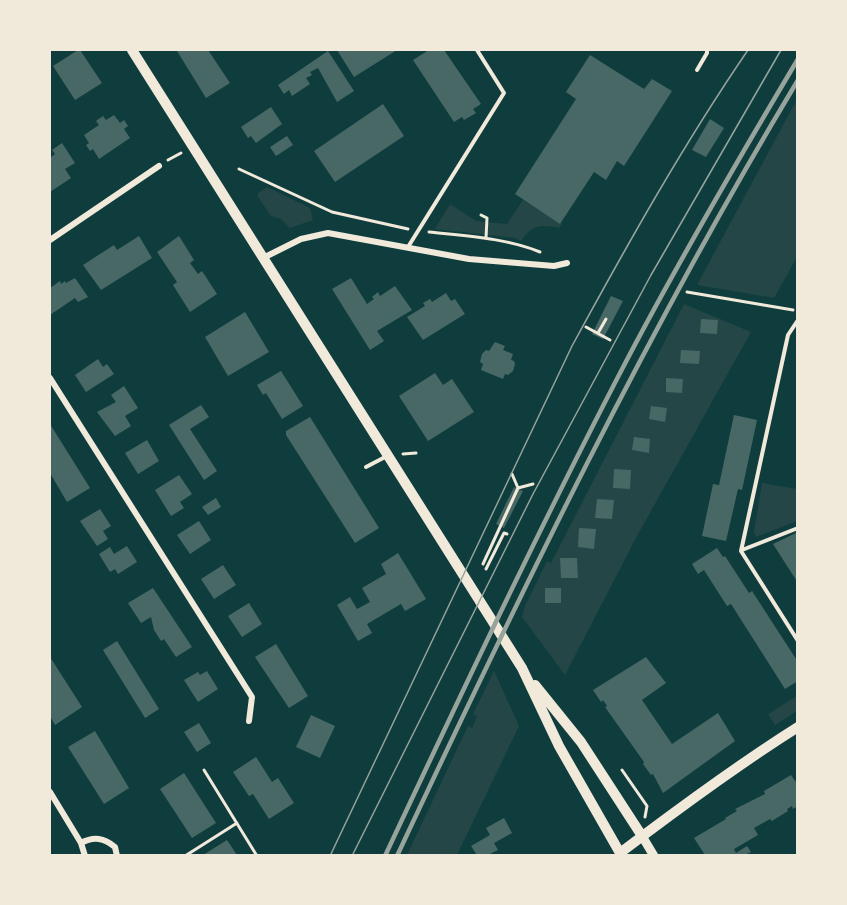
<!DOCTYPE html>
<html>
<head>
<meta charset="utf-8">
<style>
  body { margin:0 }
  #map { position:relative; width:847px; height:905px; overflow:hidden; background:#0f3d3e; font-family:"Public Sans",sans-serif }
  canvas { display:block }
  .frame { position:absolute; inset:0; border:51px solid #f1e9da; pointer-events:none }
</style>
</head>
<body>
<div id="map">
<canvas width="847" height="905"></canvas>
<div class="frame"></div>
</div>
<script>
const context = document.querySelector('canvas').getContext('2d');
context.lineJoin = 'round';
function paint(path, color) { context.fillStyle = color; context.fill(path, 'evenodd'); }
function trace(path, color, width, dash) { context.strokeStyle = color; context.lineWidth = width; context.lineCap = dash ? 'butt' : 'round'; context.setLineDash(dash || []); context.stroke(path); }
paint(new Path2D(`
  M796 101 797 257 774 298 697 285Z
  M267 187 310 208 313 220 290 228 281 219 271 216 258 197V193Z
  M523 200 562 224 559 228C540 224 532 225 521 241L515 238 435 229 450 204 476 221 507 224Z
  M684 304 751 332 637 536 565 675 522 617 525 606 547 561 551 563Z
  M762 483 797 489V521L756 537 754 532Z
  M494 671 519 726 457 855H407L468 726 472 728 477 716 473 714Z
  M797 696V711L775 725 768 714Z`), '#244646');
paint(new Path2D(`
  M78 50H80L102 83 75 100 53 66Z
  M180 50H208L230 83 206 98 177 51Z
  M337 50H397L354 77Z
  M429 50H444L481 104 473 109 476 113 464 120 462 117 454 122 413 60Z
  M328 51 354 91 337 102 318 68 310 72 312 75 306 78 310 84 292 96 289 90 284 94 278 85Z
  M590 55 644 89 652 79 672 91 624 166 617 161 606 180 594 172 560 224 515 194 576 99 566 92Z
  M383 104 404 136 335 182 314 151Z
  M271 107 282 124 256 143 251 136 248 138 241 127Z
  M114 115 120 123 124 120 128 126 124 129 130 138 99 159 93 149 90 151 86 145 89 143 84 135 99 125 96 121 103 116 106 120Z
  M710 119 724 128 706 157 692 150Z
  M287 136 293 145 276 156 270 147Z
  M62 143 75 163 65 169 71 178 50 192V158L55 154 52 150Z
  M139 236 152 258 101 290 83 265 114 245 117 250Z
  M179 236 194 260 190 263 198 274 202 271 217 294 190 312 173 285 177 282 157 252Z
  M75 278 88 297 78 302 75 298 50 315V288L60 281 61 284 65 281 66 283Z
  M351 278 367 304 374 299 372 297 378 292 380 296 395 286 412 310 377 331 384 341 370 350 332 289Z
  M446 293 451 301 455 299 465 314 423 340 407 317 425 306 423 303 430 299 432 302Z
  M611 296 623 301 603 339 592 334Z
  M245 312 269 352 228 376 205 337Z
  M701 319 718 320 717 334 700 333Z
  M495 342 505 346 503 350 513 354 511 360 514 361 515 364 513 371 508 375 505 374 503 379 481 370 483 364 480 362 482 354 486 350 489 351Z
  M681 350 700 351 699 364 680 363Z
  M98 359 103 367 107 364 114 374 86 392 75 375Z
  M281 371 303 406 282 419 266 393 263 395 257 385Z
  M435 373 443 385 452 379 474 412 428 441 399 396Z
  M666 378 683 379 682 393 666 392Z
  M124 386 138 408 125 416 131 426 115 436 97 412 116 402 111 395Z
  M201 405 209 417 190 429 217 471 204 480 169 425Z
  M651 406 667 408 665 422 649 419Z
  M734 415 757 420 742 490 738 489 726 541 702 536 713 484 719 485Z
  M310 417 379 528 355 543 286 435V431Z
  M50 424 90 488 67 502 50 473Z
  M634 437 650 439 649 453 632 450Z
  M147 440 159 461 138 474 125 453Z
  M614 469 631 470 630 489 613 488Z
  M179 475 192 494 180 502 184 508 171 516 155 490Z
  M514 487 523 491 504 528 496 524Z
  M216 498 221 507 208 515 202 507Z
  M597 499 614 500 612 519 595 518Z
  M100 509 111 526 103 531 108 539 97 546 80 521Z
  M199 521 211 540 190 554 177 535Z
  M579 528 596 529 594 549 578 547Z
  M796 533 798 536V583L773 544Z
  M127 546 137 562 118 574 115 569 110 572 99 554 110 547 114 554Z
  M717 548 723 557 725 556 749 593 752 591 798 662V681L785 689 731 604 727 606 704 570 698 574 692 564Z
  M398 553 426 599 405 611 401 604 367 624 372 633 358 641 337 605 350 597 357 609 370 602 362 588 386 574 381 564Z
  M560 558H577L578 578H561Z
  M223 565 236 585 214 599 201 579Z
  M153 588 192 647 176 657 164 639 161 641 154 630 151 617 141 623 128 603Z
  M545 588H561V603H545Z
  M249 603 262 624 242 637 228 616Z
  M117 641 159 709 145 718 103 650Z
  M276 644 308 696 289 708 255 657Z
  M50 657 82 707 55 725 50 716Z
  M646 657 666 683 642 700 672 744 718 713 735 741 663 793 653 774 651 775 643 764 644 762 605 707 607 706 603 700 601 702 593 690Z
  M207 671 218 689 198 702 184 680 198 672 200 675Z
  M311 715 335 726 320 758 296 747Z
  M199 723 211 743 197 752 184 732Z
  M95 731 129 788 104 804 68 747Z
  M256 757 272 782 278 778 294 803 269 819 253 794 249 796 233 772Z
  M184 773 216 823 192 838 160 789Z
  M791 775 798 785V806L793 809 792 806 787 809 788 811 772 821 770 819 754 828 758 835 734 849 736 853 747 846 751 852 745 855H705L694 838 726 819 725 818 737 811 735 809 765 794 764 791Z
  M504 818 512 833 494 843 498 850 488 855H477L471 846 490 835 486 828Z
  M227 840 237 855H203Z`), '#486865');
trace(new Path2D(`
  M168 160 181 153
  M239 169 332 212 408 229
  M481 215 487 218 486 238
  M429 232C466 236 506 238 540 252
  M687 292 793 310
  M586 327 610 340
  M598 333 606 319
  M403 454 416 453
  M512 474 518 488 533 484
  M483 564 518 488
  M486 569 504 533 507 534
  M204 770 257 856
  M622 770 647 806 645 817
  M185 856 237 823`), '#f1e9da', 3);
trace(new Path2D(`
  M697 70 707 53V50
  M408 247 504 93 477 50
  M798 320 788 335 741 551 798 641
  M366 467 387 456
  M742 550 798 528`), '#f1e9da', 4);
trace(new Path2D(`
  M50 240 159 166
  M263 258 301 239 328 233 469 259 554 266 567 263
  M50 378 252 697 249 721
  M50 792 81 843 85 856
  M81 843C94 836 104 838 115 847L117 856`), '#f1e9da', 6);
trace(new Path2D(`
  M642 836 654 856`), '#f1e9da', 9);
trace(new Path2D(`
  M132 50 522 668 559 746 620 853C678 809 736 766 798 727
  M535 685 581 742 642 836`), '#f1e9da', 10);
trace(new Path2D(`
  M330 856 572 346C627 245 683 145 748 50
  M352 856 533 494 651 275 781 50`), '#97a49c', 1.5);
trace(new Path2D(`
  M385 856C461 694 537 533 619 375 675 267 736 163 798 59
  M397 856C521 591 647 331 798 80`), '#97a49c', 4.5);
</script>
</body>
</html>
